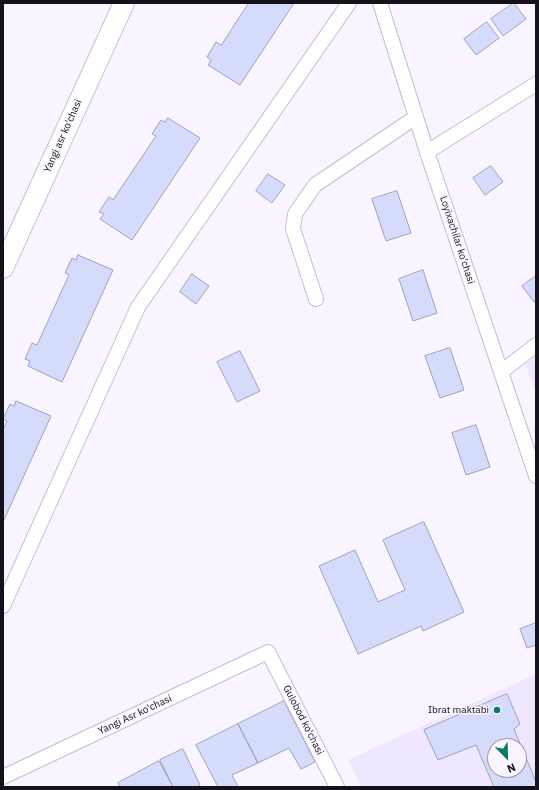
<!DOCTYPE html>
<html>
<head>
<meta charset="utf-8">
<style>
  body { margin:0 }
  #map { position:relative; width:539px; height:790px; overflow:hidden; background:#f9f4ff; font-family:"IBM Plex Sans",sans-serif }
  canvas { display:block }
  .frame { position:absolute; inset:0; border:4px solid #15111a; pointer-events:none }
  .north { position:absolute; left:487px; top:738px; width:40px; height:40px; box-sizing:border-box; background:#f9f4ff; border:1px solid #9e99a3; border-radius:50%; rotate:157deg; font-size:11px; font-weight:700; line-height:16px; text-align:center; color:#15111a }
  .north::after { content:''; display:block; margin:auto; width:14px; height:18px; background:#037f5e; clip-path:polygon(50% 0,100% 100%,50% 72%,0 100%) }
</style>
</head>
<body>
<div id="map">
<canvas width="539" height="790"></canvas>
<div class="frame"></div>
<div class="north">N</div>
</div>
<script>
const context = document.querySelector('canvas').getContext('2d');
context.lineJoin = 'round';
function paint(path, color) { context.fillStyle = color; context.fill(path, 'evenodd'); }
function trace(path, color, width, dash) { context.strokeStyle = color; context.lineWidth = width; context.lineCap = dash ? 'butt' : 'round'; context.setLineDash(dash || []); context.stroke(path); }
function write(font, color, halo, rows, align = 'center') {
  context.font = font + ' "IBM Plex Sans",sans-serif'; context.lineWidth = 3; context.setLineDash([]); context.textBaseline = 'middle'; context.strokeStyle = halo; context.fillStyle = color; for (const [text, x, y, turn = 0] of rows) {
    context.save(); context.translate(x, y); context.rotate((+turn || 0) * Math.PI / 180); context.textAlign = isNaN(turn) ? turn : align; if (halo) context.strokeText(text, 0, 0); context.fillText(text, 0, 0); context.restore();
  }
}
paint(new Path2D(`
  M536 356V393L525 364Z
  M536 674V787H362L348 760ZM495 746H519V770H495Z`), '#f1e6ff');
const building = new Path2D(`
  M249 3H294L240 85 208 65 211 60 207 57 216 42 221 45Z
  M514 3 526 19 503 36 491 19Z
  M487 22 499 38 476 55 464 39Z
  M168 118 200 138 132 240 100 219 104 214 99 212 109 197 113 200 156 136 152 134 161 120 165 122Z
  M491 166 503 182 485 195 473 178Z
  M268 174 285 185 272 203 256 191Z
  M397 191 411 233 386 241 372 199Z
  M78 255 113 270 62 382 28 366 30 361 25 359 32 343 37 345 69 275 65 273 72 258 76 260Z
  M423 270 437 313 413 321 399 279Z
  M192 274 209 286 196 304 180 292Z
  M536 276V301L534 302 522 286Z
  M450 348 464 390 440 398 425 356Z
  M240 351 260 391 237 402 217 362Z
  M16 401 51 416 3 522V430L7 421 3 419 10 404 14 406Z
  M476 425 490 467 466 475 452 433Z
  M424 522 464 612 423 631 421 626 358 654 319 566 355 550 378 602 405 590 383 540Z
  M536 623V645L527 648 520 629Z
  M507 694 520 724 514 729 536 782V787H494L476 745 438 760 424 730ZM495 746H519V770H495Z
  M284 701 315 762 301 769 289 748 258 763 238 724Z
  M238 724 258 763 232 775 238 787H218L196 745Z
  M183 749 200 785 197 787H173L160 760Z
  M159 761 173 787H120L118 783Z`);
paint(building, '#d5dbfa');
trace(building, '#9ea2ba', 1);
const street = new Path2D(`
  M380 3 427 152 536 476
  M427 152 536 84
  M316 299 293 229 295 214 315 185 416 117
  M501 372 536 345
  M3 606 138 307 349 3
  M3 777 268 652 337 787`);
const secondary = new Path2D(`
  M3 268 124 3`);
trace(street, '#c6bcd3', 16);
trace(secondary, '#c6bcd3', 22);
trace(street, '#fff', 14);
trace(secondary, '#fff', 20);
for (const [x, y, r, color] of [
  [497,710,4,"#037f5e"]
]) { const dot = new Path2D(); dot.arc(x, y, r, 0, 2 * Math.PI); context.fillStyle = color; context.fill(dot); trace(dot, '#f9f4ff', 1.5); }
write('10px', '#15111a', '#f9f4ff', [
  ["Yangi asr ko'chasi",63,136,-66],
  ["Loyixachilar ko'chasi",457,240,72],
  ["Yangi Asr ko'chasi",135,715,-25],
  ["Gulobod ko'chasi",303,720,63]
]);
write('10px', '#15111a', '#f9f4ff', [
  ["Ibrat maktabi",489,710]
], 'right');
</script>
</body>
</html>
